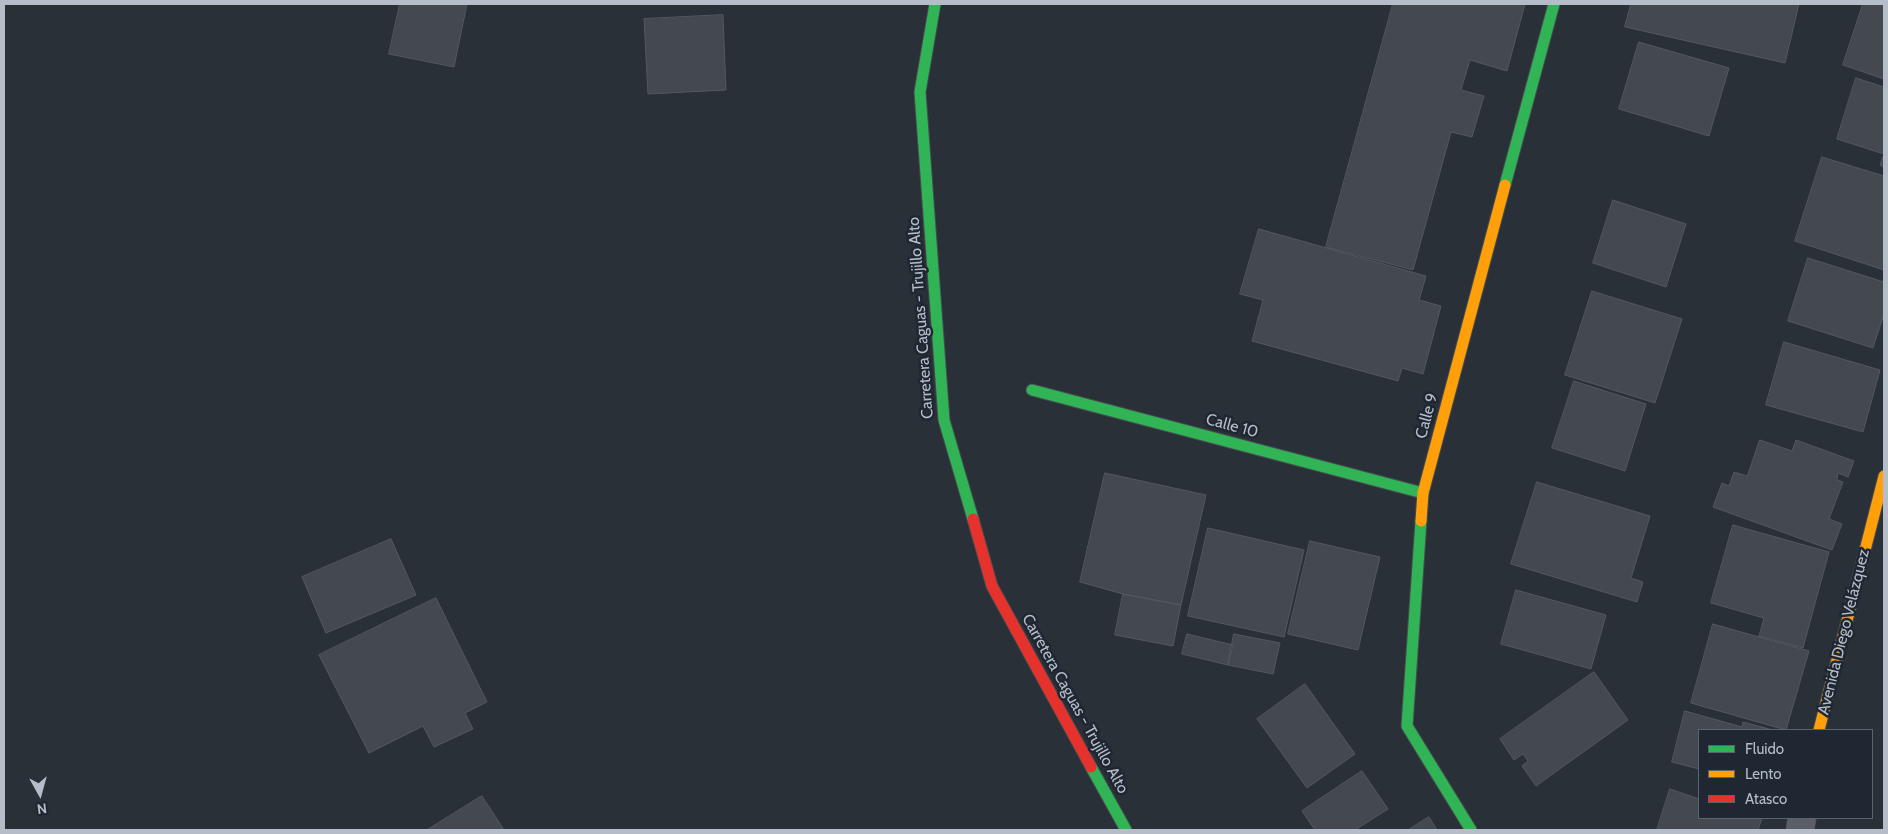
<!DOCTYPE html>
<html>
<head>
<meta charset="utf-8">
<style>
  body { margin:0 }
  #map { position:relative; width:1888px; height:834px; overflow:hidden; background:#2a3037; font-family:Cabin,sans-serif }
  canvas { display:block }
  .frame { position:absolute; inset:0; border:5px solid #b5bdc8; pointer-events:none }
  .legend { position:absolute; left:1698px; top:729px; width:175px; height:90px; box-sizing:border-box; background:#1e2732; border:1px solid #5a636e; margin:0; padding:6px 9px; list-style:none; font-size:15px; color:#b5bdc8 }
  .legend li { display:flex; align-items:center; gap:10px; height:25px }
  .legend b { width:25px; border:1px solid #5a636e }
  .north { position:absolute; left:15px; top:769px; width:50px; height:50px; -webkit-text-stroke:4px #1e2732; paint-order:stroke; rotate:173deg; font-size:14px; font-weight:700; line-height:20px; text-align:center; color:#b5bdc8 }
  .north::after { content:''; display:block; margin:auto; width:18px; height:22px; background:#b5bdc8; clip-path:polygon(50% 0,100% 100%,50% 72%,0 100%) }
</style>
</head>
<body>
<div id="map">
<canvas width="1888" height="834"></canvas>
<div class="frame"></div>
<ul class="legend">
<li><b style="height:6px;background:#30b455"></b>Fluido</li>
<li><b style="height:6px;background:#ff9f0a"></b>Lento</li>
<li><b style="height:6px;background:#e5322d"></b>Atasco</li>
</ul>
<div class="north">N</div>
</div>
<script>
const context = document.querySelector('canvas').getContext('2d');
context.lineJoin = 'round';
function paint(path, color) { context.fillStyle = color; context.fill(path, 'evenodd'); }
function trace(path, color, width, dash) { context.strokeStyle = color; context.lineWidth = width; context.lineCap = dash ? 'butt' : 'round'; context.setLineDash(dash || []); context.stroke(path); }
function write(font, color, halo, rows, align = 'center') {
  context.font = font + ' Cabin,sans-serif'; context.lineWidth = 5; context.setLineDash([]); context.textBaseline = 'middle'; context.strokeStyle = halo; context.fillStyle = color; for (const [text, x, y, turn = 0] of rows) {
    context.save(); context.translate(x, y); context.rotate((+turn || 0) * Math.PI / 180); context.textAlign = isNaN(turn) ? turn : align; if (halo) context.strokeText(text, 0, 0); context.fillText(text, 0, 0); context.restore();
  }
}
const building = new Path2D(`
  M400 4H467L454 67 389 54Z
  M1393 4H1525L1507 71 1470 60 1461 90 1484 96 1472 137 1451 132 1413 270 1326 247Z
  M1631 4H1799L1785 63 1625 27Z
  M1863 4H1884V79L1843 65Z
  M723 15 726 90 648 94 644 19Z
  M1639 42 1729 68 1709 136 1619 109Z
  M1856 78 1884 87V167L1880 165 1884 154 1837 139Z
  M1822 157 1884 176V270L1795 241Z
  M1613 200 1686 224 1666 287 1593 263Z
  M1259 229 1426 276 1419 300 1441 306 1423 374 1402 368 1398 381 1252 341 1263 300 1240 294Z
  M1808 258 1884 282V314L1873 348 1788 321Z
  M1592 291 1682 319 1655 403 1565 375Z
  M1784 342 1880 370 1863 432 1766 405Z
  M1574 381 1646 404 1625 471 1552 448Z
  M1760 440 1792 451 1796 440 1854 461 1848 477 1838 473 1837 480 1843 482 1829 519 1842 524 1832 550 1713 507 1722 483 1729 486 1734 472 1747 476Z
  M1105 473 1206 495 1181 605 1123 594 1080 582Z
  M1537 482 1650 516 1631 578 1643 582 1637 602 1511 564Z
  M1733 525 1829 552 1803 648 1759 636 1764 618 1711 603Z
  M1208 528 1304 550 1284 637 1188 616Z
  M391 539 416 595 326 633 302 577Z
  M1310 541 1380 557 1358 650 1288 634Z
  M1516 590 1606 615 1591 669 1501 644Z
  M1123 594 1181 605 1173 646 1115 635Z
  M436 598 487 702 465 713 473 729 434 747 423 726 369 753 319 655Z
  M1713 624 1809 651 1786 730 1691 703Z
  M1187 634 1233 645 1228 665 1182 654Z
  M1234 634 1280 643 1273 674 1228 665Z
  M1594 672 1628 720 1536 786 1522 766 1528 761 1523 754 1514 760 1500 739Z
  M1305 684 1355 754 1307 788 1257 719Z
  M1685 711 1742 727 1743 722 1773 730H1699V769L1672 762Z
  M1362 771 1388 809 1355 830H1315L1302 811Z
  M1670 789 1699 799V818H1762L1758 830H1657Z
  M482 796 504 830H427Z
  M1429 817 1437 830H1408Z`);
paint(building, '#44494f');
trace(building, '#52585f', 1);
const street = new Path2D(`
  M1800 830 1802 818`);
const fast = new Path2D(`
  M935 4 920 92 944 420 973 519
  M1505 185 1554 4
  M1032 390 1423 493
  M1421 521 1407 726 1471 830
  M1091 767 1126 830`);
const slow = new Path2D(`
  M1421 521 1423 493 1505 185
  M1819 730 1884 476`);
const jam = new Path2D(`
  M973 519 992 586 1091 767`);
trace(street, '#464b50', 29);
trace(fast, '#464b50', 13);
trace(slow, '#464b50', 13);
trace(jam, '#464b50', 13);
trace(street, '#5b5f65', 28);
trace(fast, '#30b455', 11);
trace(slow, '#ff9f0a', 11);
trace(jam, '#e5322d', 11);
write('16px', '#b5bdc8', '#1e2732', [
  ["Carretera Caguas - Trujillo Alto",921,318,-94],
  ["Calle 9",1427,416,-75],
  ["Calle 10",1232,426,15],
  ["Avenida Diego Velázquez",1844,632,-76],
  ["Carretera Caguas - Trujillo Alto",1075,704,61]
]);
</script>
</body>
</html>
